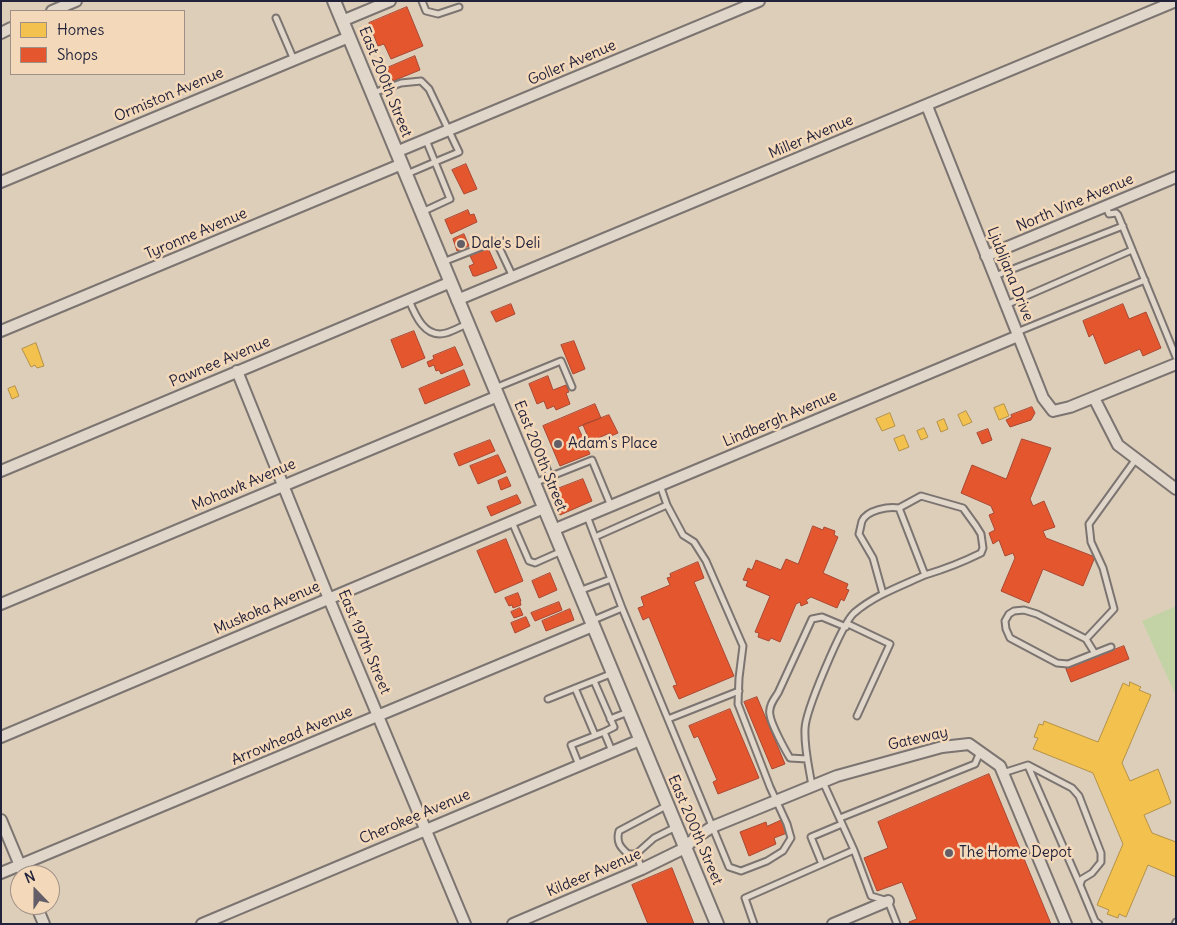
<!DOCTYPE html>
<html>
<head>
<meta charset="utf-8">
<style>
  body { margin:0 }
  #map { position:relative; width:1177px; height:925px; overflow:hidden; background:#ddceba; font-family:Delius,sans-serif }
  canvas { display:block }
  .frame { position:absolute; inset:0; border:2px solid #22223b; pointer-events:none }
  .legend { position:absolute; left:10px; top:10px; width:175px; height:65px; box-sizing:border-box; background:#f3d9ba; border:1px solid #9f9087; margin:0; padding:6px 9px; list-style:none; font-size:15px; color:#22223b }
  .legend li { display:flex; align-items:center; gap:10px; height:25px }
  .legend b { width:25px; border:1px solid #9f9087 }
  .north { position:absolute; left:10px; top:865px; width:50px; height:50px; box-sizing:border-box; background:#f3d9ba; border:1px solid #9f9087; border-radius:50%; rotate:338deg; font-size:14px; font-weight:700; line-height:20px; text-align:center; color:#22223b }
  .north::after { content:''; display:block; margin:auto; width:18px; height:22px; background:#635e67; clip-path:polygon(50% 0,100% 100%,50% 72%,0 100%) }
</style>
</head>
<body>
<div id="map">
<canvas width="1177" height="925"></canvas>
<div class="frame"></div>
<ul class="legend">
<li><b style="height:14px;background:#f2c14e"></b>Homes</li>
<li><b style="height:14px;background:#e4572e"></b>Shops</li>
</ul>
<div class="north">N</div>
</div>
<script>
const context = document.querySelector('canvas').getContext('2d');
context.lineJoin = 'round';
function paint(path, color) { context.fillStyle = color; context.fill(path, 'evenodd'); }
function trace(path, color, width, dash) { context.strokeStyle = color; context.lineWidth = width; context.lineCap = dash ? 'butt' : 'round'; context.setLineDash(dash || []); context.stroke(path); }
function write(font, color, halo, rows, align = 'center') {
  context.font = font + ' Delius,sans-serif'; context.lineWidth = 5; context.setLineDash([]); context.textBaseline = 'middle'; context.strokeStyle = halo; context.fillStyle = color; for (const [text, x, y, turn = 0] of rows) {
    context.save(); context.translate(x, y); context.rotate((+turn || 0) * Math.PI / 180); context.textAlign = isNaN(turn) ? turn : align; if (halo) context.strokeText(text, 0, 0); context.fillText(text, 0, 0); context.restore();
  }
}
paint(new Path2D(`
  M1176 606V696L1142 621Z`), '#c4d3a5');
const homes = new Path2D(`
  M36 343 44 366 37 368 35 365 31 367 22 349Z
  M15 386 19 396 12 399 8 389Z
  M1004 404 1009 416 999 420 994 408Z
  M966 411 972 422 963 426 958 415Z
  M890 413 895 426 882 431 876 419Z
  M944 419 948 429 941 432 937 422Z
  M924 428 928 437 921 440 917 431Z
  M904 435 909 447 899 451 894 439Z
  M1130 682 1141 687 1139 690 1151 695 1122 763 1130 781 1158 769 1171 803 1144 815 1152 833 1176 842V877L1148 865 1126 917 1119 914 1118 918 1107 914 1109 910 1097 905 1123 844 1093 773 1033 749 1038 738 1034 737 1039 724 1043 725 1044 721 1098 742 1123 683 1129 686Z`);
paint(homes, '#f2c14e');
trace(homes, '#b49148', 1);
const shops = new Path2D(`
  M407 7 423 46 391 59 384 44 378 46 369 23Z
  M415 56 420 70 393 81 387 68Z
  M466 164 477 189 464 194 452 170Z
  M468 210 470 215 474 214 477 222 451 234 445 220Z
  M464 234 469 246 457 251 453 239Z
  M488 248 497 268 476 276H473L469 266 474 264 470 256Z
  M511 304 515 314 496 322 491 312Z
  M1123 304 1129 319 1146 312 1161 348 1143 356 1140 349 1105 364 1093 334 1089 337 1083 321Z
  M414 331 425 358 402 368 391 340Z
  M574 341 585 369 573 374 561 345Z
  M455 347 463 365 441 374 439 370 436 371 434 365 429 367 427 362 434 359 433 356Z
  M464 370 470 385 425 404 419 389Z
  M548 376 553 390 566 385 569 392 566 393 570 404 556 410 554 406 547 409 544 401 537 404 529 384Z
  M595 404 601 418 578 427 590 454 560 466 543 426Z
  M1032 407 1035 413 1031 420 1010 427 1006 420 1012 417 1011 415Z
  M609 415 618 433 611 436 610 433 598 438 600 441 591 444 583 425Z
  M988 429 992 440 982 444 977 433Z
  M1022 439 1051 448 1030 499 1033 506 1044 501 1055 527 1043 531 1046 538 1095 557 1083 586 1043 569 1029 603 1001 591 1015 558 1013 553 1005 556 999 540 993 544 989 533 995 530 989 515 994 513 991 506 961 493 972 465 1006 479Z
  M490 440 495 451 459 466 454 454Z
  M498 455 506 472 478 484 470 466Z
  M507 477 511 486 501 490 498 481Z
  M583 479 592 501 560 515 552 491Z
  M517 495 521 503 491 516 487 507Z
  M813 526 823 530 824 527 835 531 834 535 838 537 823 573 848 584 846 589 849 590 844 601 841 599 837 608 811 597 806 600 808 603 801 606 800 602 796 604 780 642 771 638 769 641 758 637 759 633 755 632 770 596 746 586 748 581 743 580 748 568 752 570 756 560 781 570 786 559 798 564Z
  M506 539 523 581 495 593 477 551Z
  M698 562 704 578 694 582 734 676 679 699 673 686 677 685 649 617 643 620 638 608 644 606 641 597 670 585 667 578 671 577 670 574Z
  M550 573 557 590 539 598 532 581Z
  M518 593 521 601H520L521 605 513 608 512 605 509 606 505 598Z
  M559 602 562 610 535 621 531 613Z
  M520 608 523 615 514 618 511 612Z
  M570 609 574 620 546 631 542 621Z
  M526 617 530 626 515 633 511 623Z
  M1124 646 1129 659 1071 682 1066 669Z
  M757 697 785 764 772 769 744 702Z
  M730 709 759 778 718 794 713 782 717 780 698 736 694 738 689 726Z
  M989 774 1051 924H910L909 922 917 919 902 882 877 891 864 858 888 848 878 822Z
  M782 820 787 833 774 838 776 844 749 856 740 832 766 822 767 826Z
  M672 868 694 924H648L632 885Z`);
paint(shops, '#e4572e');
trace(shops, '#aa4732', 1);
const service = new Path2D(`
  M422 1 426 11 438 14 459 7
  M276 18 294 60
  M373 93 401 83 421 81 429 89 459 152 435 162 426 140
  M407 174 435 162 450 199 422 212
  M1106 207 1109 214 1116 213 1118 215 1176 357
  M443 262 494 242 497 243 513 277
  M995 276 1123 226
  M409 300C415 315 425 339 446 333 453 331 460 327 467 324
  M1006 305 1132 250
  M1017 332 1145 280
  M495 388 561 361 572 387
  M537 446 550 476
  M534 483 592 460 611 506
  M587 516 611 579
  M512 522 529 561 535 563 562 551
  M595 537 667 505 660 485
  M579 591 611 579 622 608
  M883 594 873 558 859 534C860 530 861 525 862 521 867 510 889 506 899 508
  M591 621 622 608 729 867 741 871 767 861 783 851 791 838 787 824 770 787 738 704 739 678 743 646 706 561 694 542 683 535 667 505
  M848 624 890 644 857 716
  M1086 639 1094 652
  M1111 647 1068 664 1057 663 1010 638 1006 629 1005 621 1009 614 1014 611 1024 610 1037 614 1086 639 1114 609 1103 568 1091 542 1089 524 1136 459
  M594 681 614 727 604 732
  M575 688 595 735
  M548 699 613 673
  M610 719 628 712
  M668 719 739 691
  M807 759 790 758C785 750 771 724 770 715 768 707 774 699 778 693L812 619 822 617 846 627
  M579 765 571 745 604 732 612 751
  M1028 766 1080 885
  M1003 773 1028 765 1072 788 1079 796 1101 853V862L1092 873 1082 879 1080 885 1095 921 1099 924
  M823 782 854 850 871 896 888 901 897 924
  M812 786C809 767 804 748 805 729 805 712 842 624 854 613 875 595 901 586 925 575L899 508 921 496 963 508 976 526 981 534 983 548 981 553C963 562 945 569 925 575
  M840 818 975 764 980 752
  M636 854H628C620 847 616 842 619 831L666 806
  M822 864 811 837 842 824
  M642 869 636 854 654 838 676 827
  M754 924 745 898 854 850
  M1175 924 1176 922`);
const minor = new Path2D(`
  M52 11 76 1
  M342 21 390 1
  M1 33 11 28
  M927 106 1043 398 1053 411 1070 407 1176 364
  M396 152 759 1
  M1 182 349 37
  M986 256 1176 177
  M457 300 1176 1
  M1 331 402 164
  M237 371 329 599 465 924
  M1094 398 1118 445 1176 489
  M1 471 451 282
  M553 530 1018 336
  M1 604 498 396
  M1 737 544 508
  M1 820 24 875
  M1 873 593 626
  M36 905 44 924
  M202 924 640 740
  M513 924 642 869 685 848 695 838 712 827 837 776 942 747 969 744 1000 766 1066 924
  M833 924 888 901`);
const tertiary = new Path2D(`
  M334 1 717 924`);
trace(service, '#7b7470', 9);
trace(minor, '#7b7470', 14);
trace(tertiary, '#7b7470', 16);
trace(service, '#e0d6ca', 5);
trace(minor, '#e0d6ca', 10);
trace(tertiary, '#e0d6ca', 12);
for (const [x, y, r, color] of [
  [461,244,5,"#635e67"],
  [558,444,5,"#635e67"],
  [949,853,5,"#635e67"]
]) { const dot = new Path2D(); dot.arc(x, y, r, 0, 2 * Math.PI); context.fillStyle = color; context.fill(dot); trace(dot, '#f3d9ba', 2); }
write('15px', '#22223b', '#f3d9ba', [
  ["Goller Avenue",572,63,-23],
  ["East 200th Street",385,82,68],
  ["Ormiston Avenue",169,95,-23],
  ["Miller Avenue",811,137,-23],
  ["North Vine Avenue",1075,203,-23],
  ["Tyronne Avenue",196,234,-23],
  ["Ljubljana Drive",1010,274,68],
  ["Pawnee Avenue",220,362,-23],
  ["Lindbergh Avenue",780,419,-23],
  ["East 200th Street",540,456,68],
  ["Mohawk Avenue",244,485,-23],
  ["Muskoka Avenue",267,608,-23],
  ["East 197th Street",364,642,67],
  ["Arrowhead Avenue",292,736,-23],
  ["Gateway",918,739,-13],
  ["Cherokee Avenue",415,817,-23],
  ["East 200th Street",695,830,67],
  ["Kildeer Avenue",594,873,-23]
]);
write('15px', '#22223b', '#f3d9ba', [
  ["Dale's Deli",471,244],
  ["Adam's Place",568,444],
  ["The Home Depot",959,853]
], 'left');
</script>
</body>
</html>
